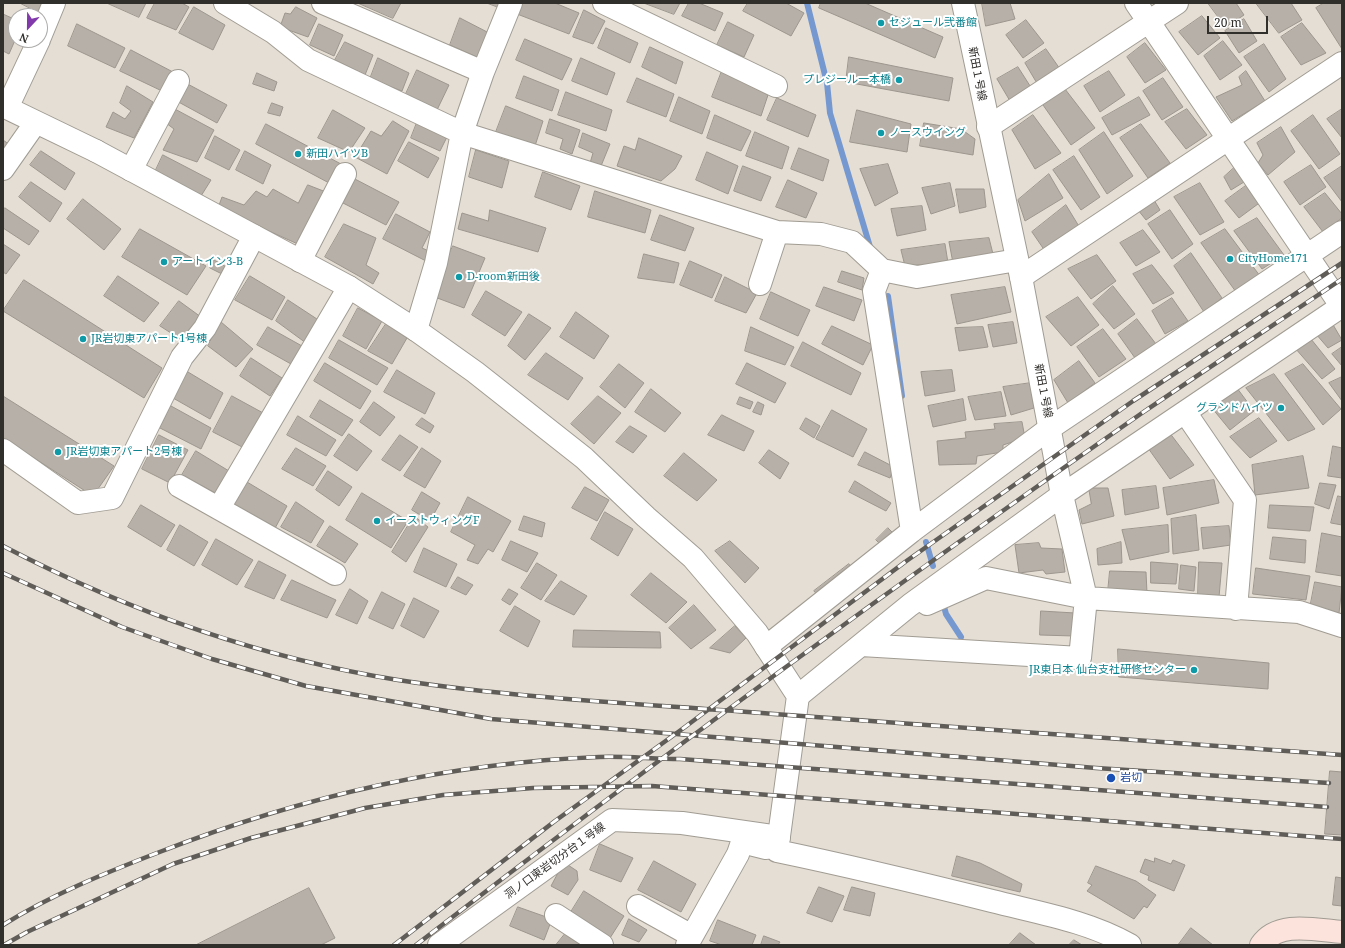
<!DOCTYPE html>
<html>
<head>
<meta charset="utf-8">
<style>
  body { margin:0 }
  #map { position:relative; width:1345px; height:948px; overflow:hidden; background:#e4ded5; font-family:"Noto Serif",serif }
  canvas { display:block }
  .frame { position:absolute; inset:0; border:4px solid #312f2c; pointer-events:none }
  .north { position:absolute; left:8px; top:8px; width:40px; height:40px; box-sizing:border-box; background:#fff; border:1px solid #adacab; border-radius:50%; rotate:202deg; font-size:11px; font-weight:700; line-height:16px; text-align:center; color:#312f2c }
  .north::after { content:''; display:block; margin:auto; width:14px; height:18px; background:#8139ab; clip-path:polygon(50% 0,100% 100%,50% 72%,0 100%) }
  .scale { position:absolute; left:1207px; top:16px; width:61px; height:18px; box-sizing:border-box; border:2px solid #312f2c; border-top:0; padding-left:5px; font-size:12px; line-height:14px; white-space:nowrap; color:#312f2c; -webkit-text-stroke:3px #fff; paint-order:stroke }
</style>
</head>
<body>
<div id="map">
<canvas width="1345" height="948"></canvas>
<div class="frame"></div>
<div class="north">N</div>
<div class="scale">20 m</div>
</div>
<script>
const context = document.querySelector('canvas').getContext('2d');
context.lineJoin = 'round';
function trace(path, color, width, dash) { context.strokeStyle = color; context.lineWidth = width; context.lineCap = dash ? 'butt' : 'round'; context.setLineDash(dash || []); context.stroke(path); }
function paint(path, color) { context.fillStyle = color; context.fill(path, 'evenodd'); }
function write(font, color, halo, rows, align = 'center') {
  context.font = font + ' "Noto Serif","Noto Sans JP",serif'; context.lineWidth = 4; context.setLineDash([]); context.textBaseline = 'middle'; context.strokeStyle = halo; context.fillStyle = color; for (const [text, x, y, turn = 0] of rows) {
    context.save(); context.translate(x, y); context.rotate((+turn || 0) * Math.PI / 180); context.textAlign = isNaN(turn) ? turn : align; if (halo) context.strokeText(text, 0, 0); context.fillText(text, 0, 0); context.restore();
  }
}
trace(new Path2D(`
  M807 3 827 83 830 113 871 250
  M888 296 902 396
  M926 542 933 566
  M943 603 946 614 961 637`), '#7598d0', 6);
const building = new Path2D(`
  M20 3H43L38 12Z
  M107 3H146L139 17Z
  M155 3H182L189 7 176 30 147 18Z
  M358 3H401L393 18Z
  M487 3H503L501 8Z
  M521 3H555L579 13 569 34 517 14Z
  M644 3H680L674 14Z
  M689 3H699L723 13 715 31 682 16Z
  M748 3H786L804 13 791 36 743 11Z
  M821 3H865L943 37 935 58 819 8Z
  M982 3H1010L1015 19 986 26Z
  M1208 3H1236L1244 15 1226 27Z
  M1256 3H1291L1302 20 1279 33Z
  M1324 3H1342V49L1316 8Z
  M194 7 225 25 213 50 179 33Z
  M296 7 317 18 308 37 280 27 285 13 290 14Z
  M584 10 605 21 593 44 573 37Z
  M3 14 16 20V38L9 54 3 51Z
  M1202 16 1220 38 1198 55 1179 32Z
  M460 18 491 34 481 59 450 45Z
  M1244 19 1257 41 1239 53 1225 31Z
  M1026 20 1044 43 1023 58 1006 35Z
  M728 22 754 35 744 57 717 45Z
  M1302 23 1326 53 1301 65 1281 37Z
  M77 24 125 48 115 68 68 46Z
  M319 24 343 35 334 56 310 45Z
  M606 28 638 43 630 63 598 48Z
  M525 39 572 59 562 80 516 60Z
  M1223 41 1242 65 1220 80 1204 56Z
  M345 42 373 55 365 75 335 60Z
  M1145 43 1166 70 1145 83 1127 57Z
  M1264 44 1286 79 1269 92 1244 57Z
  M650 47 683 62 676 84 642 67Z
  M1046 49 1060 69 1038 85 1025 63Z
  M131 50 173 72 162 91 120 71Z
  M849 57 953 78 949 101 846 82Z
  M378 58 409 73 402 91 370 79Z
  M581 58 615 73 607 95 572 81Z
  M1018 67 1032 89 1010 101 997 79Z
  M417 70 449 85 437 110 405 96Z
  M722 71 768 95 761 116 712 97Z
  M1109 71 1125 95 1100 112 1084 86Z
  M1246 71 1265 101 1232 121 1216 97 1242 85 1239 77Z
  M257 73 277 82 274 91 253 84Z
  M524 76 559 90 552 111 516 98Z
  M637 78 674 94 666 117 627 102Z
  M1163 78 1183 107 1162 120 1143 91Z
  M182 81 227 105 217 123 173 99Z
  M127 86 153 102 134 138 106 127 113 112 125 119 131 111 120 103Z
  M1065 89 1095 128 1071 145 1043 105Z
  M566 92 612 110 606 131 558 115Z
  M679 97 710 111 702 134 670 121Z
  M1139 97 1150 115 1112 135 1102 118Z
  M777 98 816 115 808 137 767 120Z
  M272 103 283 107 280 116 268 113Z
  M506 106 543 121 535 146 496 132Z
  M173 108 214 130 197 162 163 150 174 129 166 123Z
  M1187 109 1207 135 1186 149 1165 122Z
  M1342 109V138L1327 119Z
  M333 110 365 128 349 152 318 138Z
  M857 110 911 124 907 152 850 142Z
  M715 115 751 131 741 151 707 138Z
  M1033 115 1061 153 1035 169 1012 130Z
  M1313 115 1340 154 1319 169 1291 131Z
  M550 119 580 130 572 154 560 149 563 139 546 133Z
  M418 120 448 135 440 151 411 138Z
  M393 121 409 131 387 174 355 157 371 131 381 136Z
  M924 123 961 129 975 139 973 155 920 146Z
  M266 124 341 164 331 184 256 144Z
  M1141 124 1170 163 1148 178 1120 138Z
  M1281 127 1295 152 1268 175 1258 163 1263 155 1257 143Z
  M755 132 789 147 782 169 746 156Z
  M1104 132 1133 176 1107 194 1079 150Z
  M583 133 610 144 601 166 590 163 593 153 579 147Z
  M215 136 240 150 229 170 205 158Z
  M639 138 682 156 675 169 661 181 617 166 624 146 635 150Z
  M3 140 13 147 3 161Z
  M409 142 439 158 428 178 398 161Z
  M799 148 829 160 823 181 791 169Z
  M476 150 509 161 502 188 469 177Z
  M41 151 75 173 65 190 30 165Z
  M245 151 271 165 263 184 236 170Z
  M707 152 738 166 728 194 696 180Z
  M163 155 211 180 201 196 155 172Z
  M1074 156 1100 197 1081 210 1053 170Z
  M888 164 898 193 875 206 860 169Z
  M1311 165 1326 187 1300 205 1284 182Z
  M743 166 771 177 761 201 734 191Z
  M1342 166V202L1324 178Z
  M1234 168 1244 182 1231 190 1224 177Z
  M543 172 580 186 571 210 535 197Z
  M1049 174 1063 198 1025 221 1018 200Z
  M353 178 399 202 386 225 341 202Z
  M788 180 817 193 806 218 776 207Z
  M31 182 62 203 50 222 19 197Z
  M950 183 955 206 931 214 922 188Z
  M1200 183 1224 222 1200 235 1174 197Z
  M308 185 326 192 300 245 218 208 222 197 244 205 256 191 267 197 273 189 298 203Z
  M1247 185 1262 201 1239 218 1225 201Z
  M956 189H984L986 207 960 213Z
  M595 191 651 210 645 233 588 217Z
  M1325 193 1342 214V218L1323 232 1304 207Z
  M83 199 121 229 104 250 67 219Z
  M1154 200 1160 210 1146 220 1138 210Z
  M1066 205 1080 228 1045 251 1032 232Z
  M922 206 926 230 897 236 891 209Z
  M5 208 39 231 29 245 3 228V211Z
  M490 210 546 228 538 252 458 229 462 213 488 221Z
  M1170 210 1193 244 1172 259 1148 224Z
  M396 214 430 232 422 248 431 252 426 261 383 239Z
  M660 215 694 228 685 251 651 240Z
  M1257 218 1284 255 1262 269 1234 231Z
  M344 224 376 238 366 265 379 273 373 284 325 257Z
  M140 229 206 266 187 295 122 257Z
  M1225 229 1260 276 1236 292 1201 243Z
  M1143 230 1160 252 1136 266 1120 243Z
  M989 238 993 254 953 263 949 242Z
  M3 244 20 255 6 274 3 272Z
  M945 244 948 263 905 266 901 250Z
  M453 246 485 258 464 308 432 296Z
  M1191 253 1222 298 1204 312 1174 266Z
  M644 254 679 263 674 283 638 278Z
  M1097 255 1116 281 1091 299 1068 269Z
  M214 260 230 269 226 276 210 268Z
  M690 261 722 275 712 298 680 285Z
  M1152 265 1174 293 1153 304 1133 274Z
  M842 271 864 278 862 290 838 282Z
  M118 276 159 303 144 322 104 296Z
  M250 276 285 297 272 320 235 300Z
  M725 277 757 293 746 313 715 301Z
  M24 280 162 368 144 398 3 311Z
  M1113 286 1135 314 1114 329 1093 304Z
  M824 287 862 300 854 321 816 306Z
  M1005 287 1011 312 957 324 951 295Z
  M486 291 522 312 505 336 472 315Z
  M771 292 810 310 798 336 760 319Z
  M1078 297 1099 325 1071 346 1046 317Z
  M1172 298 1188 321 1165 334 1152 311Z
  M288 300 320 321 306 343 276 321Z
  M179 301 201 317 185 342 160 326Z
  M358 308 382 321 366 349 343 336Z
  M576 312 609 336 594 359 560 337Z
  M529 314 551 328 525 360 508 346Z
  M1137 319 1156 344 1135 358 1118 334Z
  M221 322 253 349 236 367 208 346Z
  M1013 322 1017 343 993 347 988 325Z
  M1332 323 1342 340 1328 348 1316 334Z
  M386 324 407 338 392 364 368 351Z
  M832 326 873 345 863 365 822 344Z
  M268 327 302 346 291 364 257 345Z
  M751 327 794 347 785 365 745 351Z
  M983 327 988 347 959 351 955 328Z
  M1103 329 1126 359 1099 377 1077 347Z
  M1311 339 1335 369 1322 379 1295 348Z
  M339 340 388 368 377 385 329 358Z
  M803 342 861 373 851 395 791 366Z
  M1342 347V366L1332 354Z
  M546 353 583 378 568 400 528 375Z
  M251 358 282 378 270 396 240 376Z
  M1079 361 1095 383 1068 403 1054 380Z
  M325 363 371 391 360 409 314 381Z
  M747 363 786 383 775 403 736 384Z
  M619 364 644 383 625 408 600 387Z
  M1303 364 1341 409 1323 425 1285 374Z
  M397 370 435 393 425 414 384 392Z
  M952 370 955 391 925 396 921 372Z
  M188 372 223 393 210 419 173 398Z
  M1274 374 1315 429 1288 441 1246 388Z
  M1342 377V401L1329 383Z
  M1031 383 1034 408 1011 415 1003 387Z
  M1234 384 1254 411 1230 430 1207 402Z
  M651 389 681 413 665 432 635 412Z
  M1001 392 1006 416 975 420 968 397Z
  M3 396 114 466 93 496 3 438Z
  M232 396 265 414 246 449 213 432Z
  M598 396 621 413 594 444 571 424Z
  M740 397 753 402 750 409 737 404Z
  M963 399 966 420 933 427 928 406Z
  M320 400 353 420 342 436 310 417Z
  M374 402 395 417 380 436 360 422Z
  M758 402 764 405 761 415 753 412Z
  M171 406 211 428 201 449 160 428Z
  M832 410 867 429 853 457 816 439Z
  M722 415 754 431 744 451 708 435Z
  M298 416 336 440 326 456 287 435Z
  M422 418 434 426 430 433 416 425Z
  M806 418 820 426 814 438 800 429Z
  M1259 418 1277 441 1250 458 1230 437Z
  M1022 422 1025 438 1003 445V452L977 456 976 464 939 465 937 441 966 438 965 432 995 429 994 424Z
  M630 426 647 436 633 453 616 442Z
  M1169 432 1194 465 1170 479 1148 448Z
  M349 434 372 451 357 471 334 456Z
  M159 435 188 450 170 483 142 469Z
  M400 435 418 447 400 471 382 460Z
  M1333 446 1342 448V478L1328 476Z
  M296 448 326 466 313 486 282 469Z
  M422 448 441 461 425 488 404 476Z
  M769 450 789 463 780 479 759 463Z
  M196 451 229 471 217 494 182 475Z
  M865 452 894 467 890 478 858 465Z
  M684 453 717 480 697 501 664 476Z
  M1303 456 1309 488 1255 495 1252 465Z
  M328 471 352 487 339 506 316 490Z
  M1214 480 1219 503 1167 515 1163 488Z
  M855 481 891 503 886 511 849 492Z
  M247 482 287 506 273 532 232 508Z
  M1320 483 1336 485 1329 509 1315 504Z
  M1156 486 1159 508 1125 515 1122 490Z
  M585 487 609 500 597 521 572 508Z
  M1089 488H1108L1114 516 1082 524 1079 510 1091 504Z
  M422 492 440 503 430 521 412 510Z
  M362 493 408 521 391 548 346 520Z
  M1338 496 1342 497V525L1331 523Z
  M468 497 511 521 493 552 488 549 478 564 467 560 475 545 451 532Z
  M296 502 324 521 311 543 281 527Z
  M141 505 175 525 161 547 128 527Z
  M1270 505 1314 507 1310 531 1268 528Z
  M605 512 633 529 618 556 591 539Z
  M1196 515 1199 550 1173 554 1171 519Z
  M414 516 428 527 406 562 392 552Z
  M524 516 545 523 542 537 519 530Z
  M180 525 208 542 194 566 167 550Z
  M1168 525 1169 552 1130 560 1122 530Z
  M330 526 358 544 345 563 317 546Z
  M1229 526 1231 545 1203 549 1201 528Z
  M888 528 894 534 882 546 876 540Z
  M1322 533 1342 537V576L1316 572Z
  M1273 537 1306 540 1305 563 1270 559Z
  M216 539 253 560 237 585 202 565Z
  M511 541 538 553 527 572 502 560Z
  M730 541 759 568 745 583 715 551Z
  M1121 542 1122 563 1098 565 1097 549Z
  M1039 543 1041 548 1062 549 1065 572 1046 574 1043 570 1019 573 1015 545Z
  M424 548 457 564 446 587 414 572Z
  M259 561 286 575 274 599 245 587Z
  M1151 562 1178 564 1176 584 1151 583Z
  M1199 562 1222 563 1219 597H1198Z
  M537 563 557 575 541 600 521 588Z
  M849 564 853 571 820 598 814 591Z
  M1181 565 1196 567 1194 591 1179 589Z
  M1256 568 1310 576 1306 600 1253 594Z
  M1110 571 1146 572 1147 593 1108 592Z
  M651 573 687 602 666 623 631 595Z
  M458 577 473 585 466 595 451 588Z
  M292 580 336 600 327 618 281 600Z
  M561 581 587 596 574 615 545 601Z
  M1315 582 1342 587 1339 613 1310 608Z
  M350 589 368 601 357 624 336 615Z
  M509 589 518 594 510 605 502 600Z
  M382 592 405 604 393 629 369 618Z
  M414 598 439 611 424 638 401 626Z
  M694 605 716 630 691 649 669 628Z
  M515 606 540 621 528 647 500 631Z
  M1041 611 1075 613 1074 636 1040 635Z
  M735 626 746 638 730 653 710 648Z
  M574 630 660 632 661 648 573 647Z
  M1118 649 1269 663 1268 689 1119 677Z
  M1330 771 1342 772V835L1325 834Z
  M600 844 633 858 621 882 590 870Z
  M957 856 980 863 1022 884 1020 892 952 876Z
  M1155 858 1171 864 1173 860 1185 865 1174 891 1148 880 1149 876 1140 872 1145 859 1154 862Z
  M654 861 696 884 681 912 638 890Z
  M568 865 577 871 578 880 568 895 551 886 559 871Z
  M1096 866 1136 881 1156 895 1147 908 1144 906 1134 919 1087 891 1092 885 1088 883Z
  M1336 877 1342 878V906L1333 905Z
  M819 887 844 896 832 922 807 913Z
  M852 887 875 893 870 916 844 910Z
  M309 888 335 938 321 945H196Z
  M584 891 624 916 610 938 571 912Z
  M518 907 552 919 544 940 510 926Z
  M629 919 647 930 639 942 622 935Z
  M718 920 756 935 752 945H722L710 941Z
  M1191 928 1213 945 1179 944Z
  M1020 933 1036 945H1009Z
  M565 934 581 945H556Z
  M764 936 780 942 778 945H761Z
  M1074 940 1082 945H1069Z`);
paint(building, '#b6b0a8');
trace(building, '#9c968e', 1);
const minor = new Path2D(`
  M225 3 273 32 308 60 462 133 777 232 821 234 852 242 882 270 917 277 1017 260
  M323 3 483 72
  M604 3 776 86
  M1136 3 1342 307
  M40 37 54 3
  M3 106 96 151
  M7 108 39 40
  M988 127 1177 3
  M3 169 36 122
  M131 170 178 81
  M300 261 345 174
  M882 270 874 291 912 531
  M1021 277 1342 63
  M760 284 777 232
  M416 330 436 263 462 133 483 72 511 3
  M1185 412 1245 500 1236 609
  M3 450 78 503 112 498 182 357 205 328 254 236
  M179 486 335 574
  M219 508 349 287
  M927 604 986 578 1086 598 1299 612 1342 626
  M861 645 1080 658 1086 598 1062 495
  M766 647 912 531 1050 428 1342 232
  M798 696 910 605 1062 495 1342 306
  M638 906 692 936
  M556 915 602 945
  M439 945 612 820 682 823 779 837
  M687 945 738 854 742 842 766 848`);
const tertiary = new Path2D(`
  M963 3 1021 277 1062 495
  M96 151 349 287 416 330 475 372 584 458 646 517 693 558 757 633 798 696 777 851C849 866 920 883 992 901 1039 913 1088 921 1130 945`);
const secondary = new Path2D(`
  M1261 945C1278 920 1316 930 1342 932`);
trace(minor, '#a19c93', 24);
trace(tertiary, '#a19c93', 24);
trace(secondary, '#a19c93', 24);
trace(minor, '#fff', 22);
trace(tertiary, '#fff', 22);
trace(secondary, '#fce3dc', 22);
const rail = new Path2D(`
  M3 546C126 610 261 658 398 680 522 699 649 704 774 714 963 728 1153 741 1342 755
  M3 573 122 627 212 659 306 686 491 719 1096 768 1329 783
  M3 925C51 895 105 873 157 853 300 797 445 763 599 757 626 756 653 759 680 759L1327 807
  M4 945 27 932 173 864 251 838 365 808 443 795 533 788 652 786 1342 839
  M394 945 555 821 685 727 905 562 1133 401 1342 263
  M416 945C653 762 896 584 1142 413 1208 368 1275 324 1342 279`);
trace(rail, '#605d58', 4.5);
trace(rail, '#fff', 3, [9]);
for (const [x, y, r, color] of [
  [881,23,4,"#0f9aa8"],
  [899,80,4,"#0f9aa8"],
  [881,133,4,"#0f9aa8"],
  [298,154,4,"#0f9aa8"],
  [1230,259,4,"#0f9aa8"],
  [164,262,4,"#0f9aa8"],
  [459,277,4,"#0f9aa8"],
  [83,339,4,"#0f9aa8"],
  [1281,408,4,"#0f9aa8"],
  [58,452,4,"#0f9aa8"],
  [377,521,4,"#0f9aa8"],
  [1194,670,4,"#0f9aa8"],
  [1111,778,5,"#1a4fb4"]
]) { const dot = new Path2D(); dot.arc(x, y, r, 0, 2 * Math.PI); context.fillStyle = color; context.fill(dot); trace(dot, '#fff', 1.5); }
write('11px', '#0d838f', '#fff', [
  ["セジュール弐番館",889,23],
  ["プレジール一本橋",891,80,"right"],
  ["ノースウイング",889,133],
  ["新田ハイツB",306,154],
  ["CityHome171",1238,259],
  ["アートイン3-B",172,262],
  ["D-room新田後",467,277],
  ["JR岩切東アパート1号棟",91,339],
  ["グランドハイツ",1273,408,"right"],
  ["JR岩切東アパート2号棟",66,452],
  ["イーストウィングF",385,521],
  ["JR東日本 仙台支社研修センター",1186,670,"right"]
], 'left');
write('11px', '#312f2c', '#fff', [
  ["新田１号線",977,74,79],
  ["新田１号線",1043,391,79],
  ["洞ノ口東岩切分台１号線",555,861,-36]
]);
write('11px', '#164399', '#fff', [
  ["岩切",1120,778]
], 'left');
</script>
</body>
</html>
